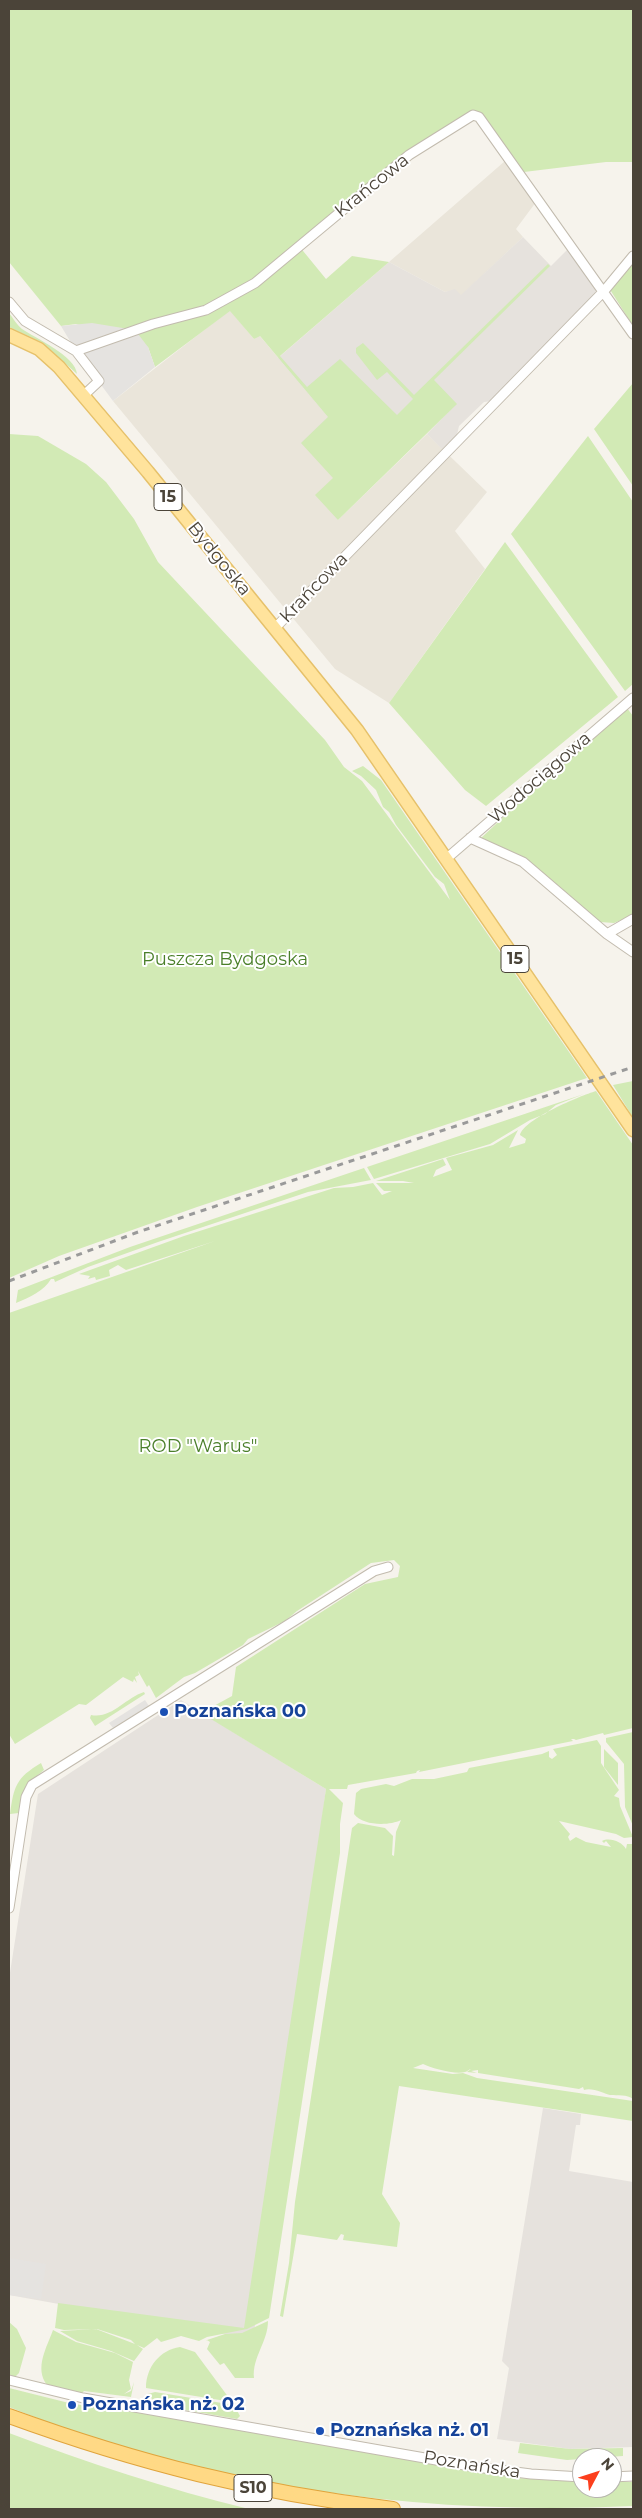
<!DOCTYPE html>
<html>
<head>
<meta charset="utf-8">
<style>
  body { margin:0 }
  #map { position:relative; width:642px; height:2518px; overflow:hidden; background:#f6f3ec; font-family:Montserrat,sans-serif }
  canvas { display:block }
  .frame { position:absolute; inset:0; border:10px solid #4b4439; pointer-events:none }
  .north { position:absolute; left:572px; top:2448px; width:50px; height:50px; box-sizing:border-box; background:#fff; border:1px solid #b7b4b0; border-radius:50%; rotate:50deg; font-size:14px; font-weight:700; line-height:20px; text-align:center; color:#4b4439 }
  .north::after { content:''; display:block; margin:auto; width:18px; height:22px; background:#fc3f1d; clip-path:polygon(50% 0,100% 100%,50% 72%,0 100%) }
</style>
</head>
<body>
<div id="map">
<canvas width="642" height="2518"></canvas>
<div class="frame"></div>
<div class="north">N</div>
</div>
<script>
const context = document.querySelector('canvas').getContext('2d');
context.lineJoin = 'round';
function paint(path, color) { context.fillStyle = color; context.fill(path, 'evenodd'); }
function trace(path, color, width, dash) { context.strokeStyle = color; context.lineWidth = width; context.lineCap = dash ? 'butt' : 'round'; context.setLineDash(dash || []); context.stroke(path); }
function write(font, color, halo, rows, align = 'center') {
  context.font = font + ' Montserrat,sans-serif'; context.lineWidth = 4; context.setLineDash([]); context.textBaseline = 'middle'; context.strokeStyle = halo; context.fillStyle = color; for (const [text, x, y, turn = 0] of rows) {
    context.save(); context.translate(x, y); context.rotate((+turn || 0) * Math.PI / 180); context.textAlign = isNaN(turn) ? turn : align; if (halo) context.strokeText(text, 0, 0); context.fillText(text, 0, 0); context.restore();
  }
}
paint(new Path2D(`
  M505 161 536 202 516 229 523 237 461 296 452 291 445 292 389 262Z
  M230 310 254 339 259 335 329 418 338 520 427 434 487 492 455 531 485 569 389 703 335 669 113 401Z`), '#eae5da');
paint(new Path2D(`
  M523 237 551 266 568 249 596 288 595 295 492 401 484 402 459 426 456 439 444 451 427 434 456 404 335 476 301 443 328 417 278 358 389 262 445 292 455 289 461 295Z
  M181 1700 326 1789 270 2223 253 2339 9 2295V1979L38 1794Z
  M543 2108 581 2114 580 2125H576L569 2171 633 2182V2447L570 2449 497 2439 509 2368 502 2361Z`), '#e6e2dd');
paint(new Path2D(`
  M9 9H633V162H606L524 172 473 116 421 147 299 246 326 279 352 256 389 262 280 356 307 387 340 359 397 415 413 399 387 372 377 380 356 353V348L363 343 414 395 548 264 550 266 434 380 457 404 338 520 315 495 333 478 301 443 328 417 260 336 254 339 230 311 155 367 148 347 76 324 61 326 9 262Z
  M633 262V326L609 288Z
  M9 313C13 318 17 325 22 329 35 338 76 356 77 374L43 343 9 327Z
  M633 383V486L594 429Z
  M9 434 38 436 86 464 106 482 134 519 158 562 325 740 344 767 362 781 450 900 444 884 435 877 396 825 389 812 383 807 376 790 361 776 352 771 363 766 381 780 587 1078 197 1207 59 1256 9 1278Z
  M588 436 633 502V684L625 691 511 534Z
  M505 542 618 697 486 806 465 790 389 703Z
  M624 704 633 716V915L614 923 600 922 561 892 521 856 481 843 480 839Z
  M633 1081V1116H632L613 1085Z
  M596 1091 633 1145V1728L604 1735 603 1733 576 1740 574 1739H571L573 1741 419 1772 420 1770 417 1771 416 1773 348 1785 347 1789H329L343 1803 340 1824V1853L269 2318 247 2329 207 2337 199 2341 181 2336 161 2342 157 2338 144 2348 137 2345 143 2349 134 2361 111 2351 77 2341 60 2331 96 2329 135 2344 131 2340 97 2329 64 2330 55 2328 58 2303 244 2328 326 1789 201 1713 232 1696 236 1667 365 1584 398 1577 400 1566 394 1560 371 1563 297 1611 285 1621 248 1639 243 1645 195 1673 184 1677 156 1698 149 1685 147 1687 138 1671 139 1675 135 1677 137 1683 134 1679 133 1682 123 1677 86 1705 79 1704 15 1744 9 1734V1313L215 1241 126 1270 118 1265 109 1270 110 1276 96 1280 95 1277 88 1279 90 1276 79 1274 184 1236 334 1188 353 1187 373 1183 382 1195 392 1191H384L376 1183H414L403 1181H376L443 1159 446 1165 436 1170 433 1177 452 1170 446 1158 493 1145 518 1130 509 1148 525 1143 526 1139 520 1135C524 1119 580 1096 596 1091Z
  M584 1094 556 1105 545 1114 530 1120 490 1144 374 1179 367 1167Z
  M364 1168 371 1180 308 1192 158 1242 88 1267 55 1282 54 1279H51C44 1291 30 1297 16 1303L18 1290 130 1247Z
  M144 1692 145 1694 95 1726 90 1718 91 1715C112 1719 125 1698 144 1692Z
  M633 1732V1826L625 1807 624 1764 606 1742V1738Z
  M597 1740 601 1746V1763L619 1790 614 1796 619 1798 620 1806 633 1837 624 1838 616 1834 559 1821 570 1834 568 1837 570 1841 576 1837 586 1842 611 1847 606 1841 604 1843 602 1841C610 1837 622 1842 626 1849L627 1844H633V2099C627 2094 618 2096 610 2095 605 2094 592 2087 584 2090L583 2087 579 2089 478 2073V2070L471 2071 477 2073 467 2072 471 2069C469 2069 467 2072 465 2072 455 2075 431 2068 423 2064L413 2068 453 2074 463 2073 477 2078 633 2101V2121L399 2086 382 2194 400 2223 397 2247 343 2240 344 2235 341 2234 337 2240 297 2234 283 2317 280 2316 289 2263 295 2202 352 1828 358 1823 385 1828 393 1836 392 1855 394 1856 396 1832 401 1820C389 1826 363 1826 354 1814L356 1793 361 1789 386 1784 394 1786 412 1779H434L467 1772 469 1768 542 1754 549 1751V1757L552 1759 557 1755 553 1749Z
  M604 1749 618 1763V1785L604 1767Z
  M41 1763 44 1770 26 1785 19 1813 10 1814C14 1786 16 1778 41 1763Z
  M268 2321C268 2342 252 2357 254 2378H235L224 2363 220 2365 207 2349 210 2342 207 2340 201 2342 225 2334 242 2333Z
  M9 2322 17 2329 26 2348 19 2373 15 2377 9 2375Z
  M53 2330 76 2342 115 2353 133 2362 129 2380 131 2389 124 2394 131 2391 134 2382 131 2397 84 2391 82 2393 47 2385C34 2368 47 2347 53 2330Z
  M180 2347 195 2352 232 2402 146 2388C146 2367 160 2350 180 2347Z
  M9 2388 69 2403V2406L75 2407 76 2404 89 2407 92 2404 518 2478 582 2482V2488H612V2482H633V2506C422 2516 206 2488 9 2407Z
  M155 2392 234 2405 240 2416 237 2419 157 2405 148 2394Z
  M9 2433C88 2463 167 2489 249 2509H9Z
  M520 2443 570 2449 623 2448V2456L567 2460 518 2453Z`), '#d2eab5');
paint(new Path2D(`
  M92 323 135 330 148 347 155 367 113 401 76 351 61 326Z
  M145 1700 149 1706 113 1728 109 1723Z
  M9 2258 46 2264 41 2299 9 2295Z`), '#e5e3e0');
const minor = new Path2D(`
  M9 302 25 321 76 351 99 381 84 395
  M76 351 153 324 206 310 255 283 409 155 473 115 479 117 633 334
  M275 628 604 291 633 256
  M470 838 523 862 607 934 633 952
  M446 859 633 698
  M607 934 633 919
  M9 1908 26 1797 32 1785 374 1571 388 1567
  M9 2380 83 2398 476 2467 531 2474 582 2477
  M612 2477 633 2476`);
const primary = new Path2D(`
  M9 335 39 349 59 367 148 472 357 730 633 1130`);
const trunk = new Path2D(`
  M9 2416C138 2463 257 2493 393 2509`);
trace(minor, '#c2bbae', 11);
trace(primary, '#e6c16a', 15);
trace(trunk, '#e0a43c', 16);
trace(minor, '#fff', 9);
trace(primary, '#ffe39c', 12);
trace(trunk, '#ffd985', 14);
trace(new Path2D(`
  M9 1281 138 1232 633 1067`), '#9a9a9a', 3, [6, 6]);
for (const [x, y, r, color] of [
  [164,1712,5,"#1a4fb4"],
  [72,2405,5,"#1a4fb4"],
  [320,2431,5,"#1a4fb4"]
]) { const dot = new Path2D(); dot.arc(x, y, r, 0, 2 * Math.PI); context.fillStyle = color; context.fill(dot); trace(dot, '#fff', 2); }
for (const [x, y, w] of [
  [168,497,28],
  [515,959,28],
  [253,2488,38]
]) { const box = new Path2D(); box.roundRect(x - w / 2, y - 13.5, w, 27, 4); context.fillStyle = '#fff'; context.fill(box); trace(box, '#4b4439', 1); }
write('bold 16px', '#4b4439', null, [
  ["15",168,497],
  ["15",515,959],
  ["S10",253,2488]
]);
write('18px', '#4b4439', '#fff', [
  ["Krańcowa",372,186,-39],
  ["Bydgoska",219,559,51],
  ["Krańcowa",314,588,-46],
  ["Wodociągowa",540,778,-41],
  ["Poznańska",472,2465,9]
]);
write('18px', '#4a7f2a', '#fff', [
  ["Puszcza Bydgoska",225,960],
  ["ROD \"Warus\"",198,1447]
]);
write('bold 18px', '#164399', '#fff', [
  ["Poznańska 00",174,1712],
  ["Poznańska nż. 02",82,2405],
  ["Poznańska nż. 01",330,2431]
], 'left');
</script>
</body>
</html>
